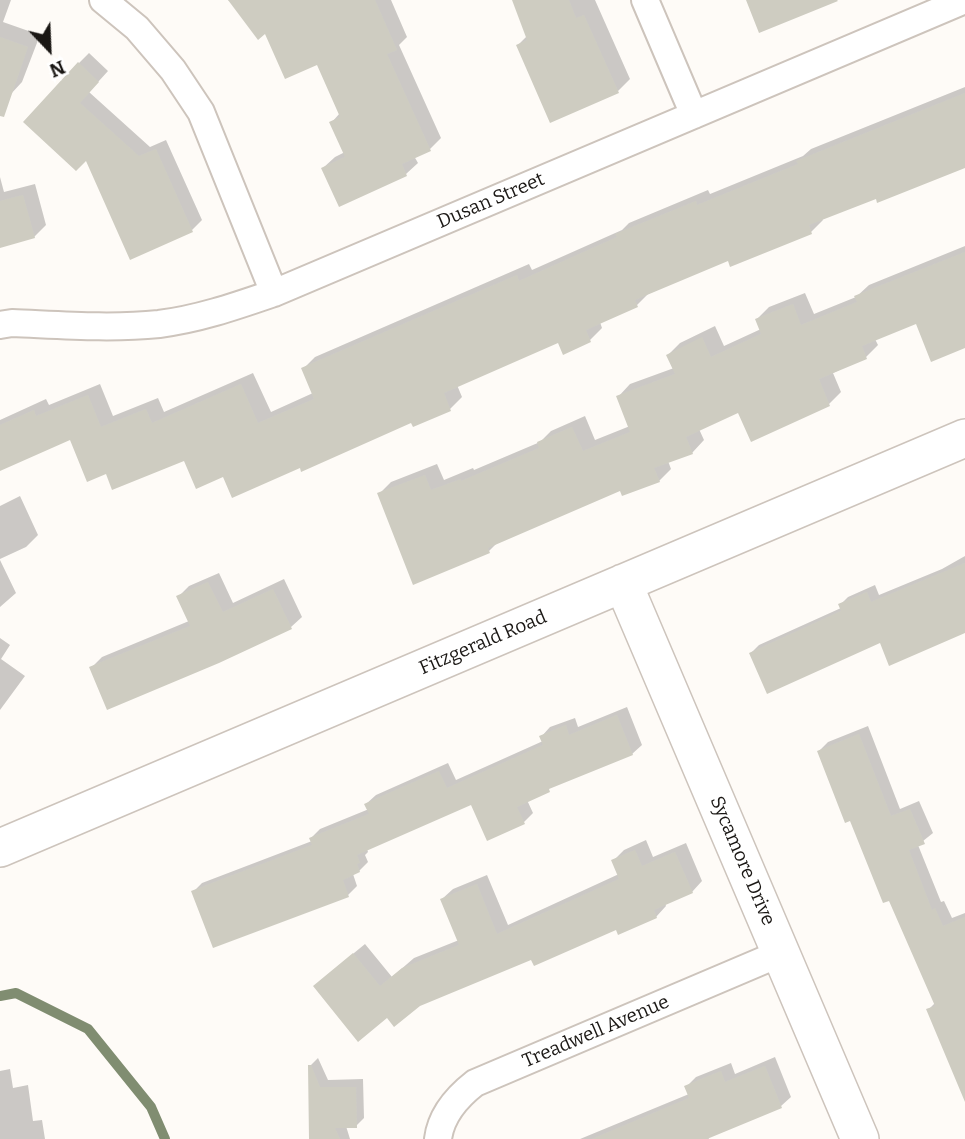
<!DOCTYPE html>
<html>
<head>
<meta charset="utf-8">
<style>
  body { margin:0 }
  #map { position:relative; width:965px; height:1139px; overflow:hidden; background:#fefbf7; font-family:Bitter,serif }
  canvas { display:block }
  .north { position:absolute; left:14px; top:14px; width:70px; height:70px; -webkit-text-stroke:5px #fff; paint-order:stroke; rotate:157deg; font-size:19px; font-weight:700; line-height:28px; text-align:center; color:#1a1714 }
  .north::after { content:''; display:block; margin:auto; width:24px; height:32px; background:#1a1714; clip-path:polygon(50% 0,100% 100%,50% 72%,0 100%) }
</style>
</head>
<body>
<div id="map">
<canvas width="965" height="1139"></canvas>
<div class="north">N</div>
</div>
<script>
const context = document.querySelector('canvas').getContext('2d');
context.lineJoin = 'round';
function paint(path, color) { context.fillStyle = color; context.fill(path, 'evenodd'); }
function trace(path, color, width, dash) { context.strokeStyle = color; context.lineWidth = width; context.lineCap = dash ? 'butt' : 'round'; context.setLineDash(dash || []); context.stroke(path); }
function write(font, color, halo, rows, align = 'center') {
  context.font = font + ' Bitter,serif'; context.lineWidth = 5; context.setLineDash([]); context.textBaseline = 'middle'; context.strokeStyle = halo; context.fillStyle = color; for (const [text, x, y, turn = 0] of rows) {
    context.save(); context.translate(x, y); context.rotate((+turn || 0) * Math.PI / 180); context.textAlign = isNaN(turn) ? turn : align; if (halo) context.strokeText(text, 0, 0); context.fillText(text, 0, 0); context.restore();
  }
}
paint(new Path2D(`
  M0 0H11L3 22 40 35 22 82 10 95 0 91Z
  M228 0H391L407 37 399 45 441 138 430 149 414 156 418 163 406 174 323 168 335 157 345 152 332 122 340 113 318 63 266 31Z
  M514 0H595L630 79 618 91 518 45 528 35Z
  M89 53 108 71 89 92 150 147 166 140 202 220 192 230 86 158 76 168 79 63Z
  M965 87V166L822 218 823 220 811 232 729 259 648 294 637 305 600 322 602 328 590 340 564 352 559 341 457 385 462 397 450 409 412 421 301 466 224 475 185 459 107 472 71 438 0 469V420L46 399 49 405 100 384 113 416 158 398 164 412 253 373 271 412 313 393 303 369 315 357 529 264 532 270 622 230 629 223 708 190 710 194 803 156 811 149Z
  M0 177 4 192 35 184 46 225 34 237 0 246Z
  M965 246V346L917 322 875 339 878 345 866 357 833 373 841 392 829 404 752 439 738 411 699 429 704 440 692 453 668 461 671 469 659 481 621 488 499 541 489 551 379 494 391 482 437 464 444 480 473 468 474 470 540 442 551 431 585 416 595 440 630 426 618 397 630 384 674 368 668 355 680 343 715 326 724 346 761 329 757 319 769 307 805 293 814 314 856 297 869 285Z
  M20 496 38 535 26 547 0 559V506Z
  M965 556V631L751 653 759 645 841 608 840 605 848 597 875 585 879 595 942 569Z
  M0 560 16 593 0 607Z
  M219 573 233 603 284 579 302 617 291 627 218 661 92 667 102 657 189 621 178 597 189 586Z
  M0 638 10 645 1 659 25 676 0 710Z
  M627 707 642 745 632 754 553 786 527 800 533 813 524 822 488 839 472 803 367 849 368 852 365 855 368 862 359 871 353 874 357 886 348 895 193 892 202 883 312 841 311 838 320 829 369 809 366 804 376 795 448 763 456 780 543 741 541 737 550 727 575 718 578 727Z
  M868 726 900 809 919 801 933 833 918 845 941 902 944 901 952 918 965 913V1086L928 1010 936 1002 890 899 819 751 828 742Z
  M646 840 653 857 686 843 702 881 692 892 665 903 666 906 656 917 617 927 532 957 387 1015 326 976 365 944 392 977 414 958 459 940 442 899 453 889 487 875 508 925 619 874 613 861 624 850Z
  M775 1057 791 1097 781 1106 708 1137 709 1139H580L689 1094 686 1087 696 1077 731 1063 735 1074Z
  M318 1058 328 1080 363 1079 364 1118 356 1126H346L350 1139H311L310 1066Z
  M10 1069 13 1088 28 1085 33 1121 42 1120 45 1139H0V1071Z`), '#0003');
trace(new Path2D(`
  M0 996 16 993 88 1029 151 1107 165 1139`), '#808d71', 10);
paint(new Path2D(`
  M228 0H375L397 50 387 54 431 151 402 164 407 176 339 207 321 168 345 157 329 122 340 117 317 65 285 79 265 34 258 40Z
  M512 0H569L576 18 584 15 619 93 550 123 516 45 527 40Z
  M746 0H837L838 1 759 33Z
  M0 37 28 47 4 117 0 116Z
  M78 62 99 82 80 103 139 156 156 149 193 232 130 260 86 161 76 171 23 122Z
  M965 93V168L877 203 876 199 809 225 812 234 730 267 728 261 635 300 638 307 586 330 591 342 563 355 558 343 444 393 451 411 413 427 411 423 301 472 300 468 232 498 223 477 196 489 184 461 112 490 106 474 87 482 70 440 0 471V425L34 410 36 416 88 395 101 427 146 409 152 423 241 384 258 423 314 399 301 368 517 275 519 281 617 237 615 234 696 201 697 205 798 164 796 161Z
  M23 195 35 238 0 248V201Z
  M965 252V348L931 362 916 324 862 346 867 359 819 379 830 406 751 442 738 413 686 437 693 454 654 468 660 482 622 496 620 491 488 548 490 553 413 585 377 493 425 475 431 490 461 479V481L539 448 537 442 572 427 583 451 630 432 616 396 675 374 666 355 702 337 711 357 761 334 755 319 793 304 801 325 857 302 854 296Z
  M965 563V633L889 666 880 643 767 694 749 653 841 611 838 604 867 592 871 602Z
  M208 582 223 612 273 589 292 629 219 663 107 710 89 667 190 626 176 596Z
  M617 715 633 755 549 789 550 792 517 807 525 824 487 841 471 805 357 855 360 863 357 864 360 872 343 880 349 897 213 948 191 891 312 845 309 838 369 814 364 804 439 771 447 788 543 745 539 736 566 725 569 735Z
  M859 734 891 816 910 809 925 844 909 850 932 910 935 908 943 926 965 917V1102L926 1009 935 1006 889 901 883 903 850 821 845 823 817 751Z
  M635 850 642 866 675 852 693 893 654 910 657 918 618 935 616 930 534 966 531 960 420 1006 394 1027 387 1018 358 1042 313 986 353 953 380 986 402 968 459 945 440 899 477 884 497 934 619 879 611 860Z
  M308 1065H311L320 1087H356L357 1128H335L340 1139H309Z
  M765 1066 782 1108 707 1139H592L689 1098 684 1086 721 1071 725 1082Z`), '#ceccc1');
const minor = new Path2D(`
  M103 0 137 28 173 70 201 112 274 293
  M645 0 694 115
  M0 325 12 323C61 325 110 329 159 324 199 319 236 306 274 293L965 0
  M438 1139C441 1115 457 1097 475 1083L781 953`);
const secondary = new Path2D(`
  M623 583 860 1139
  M0 848 965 438`);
trace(minor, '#cdc4bc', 30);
trace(secondary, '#cdc4bc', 40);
trace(minor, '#fff', 26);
trace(secondary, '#fff', 37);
write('19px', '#1a1714', '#fff', [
  ["Dusan Street",491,201,-23],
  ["Fitzgerald Road",483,643,-23],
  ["Sycamore Drive",742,861,67],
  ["Treadwell Avenue",596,1032,-23]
]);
</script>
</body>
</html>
